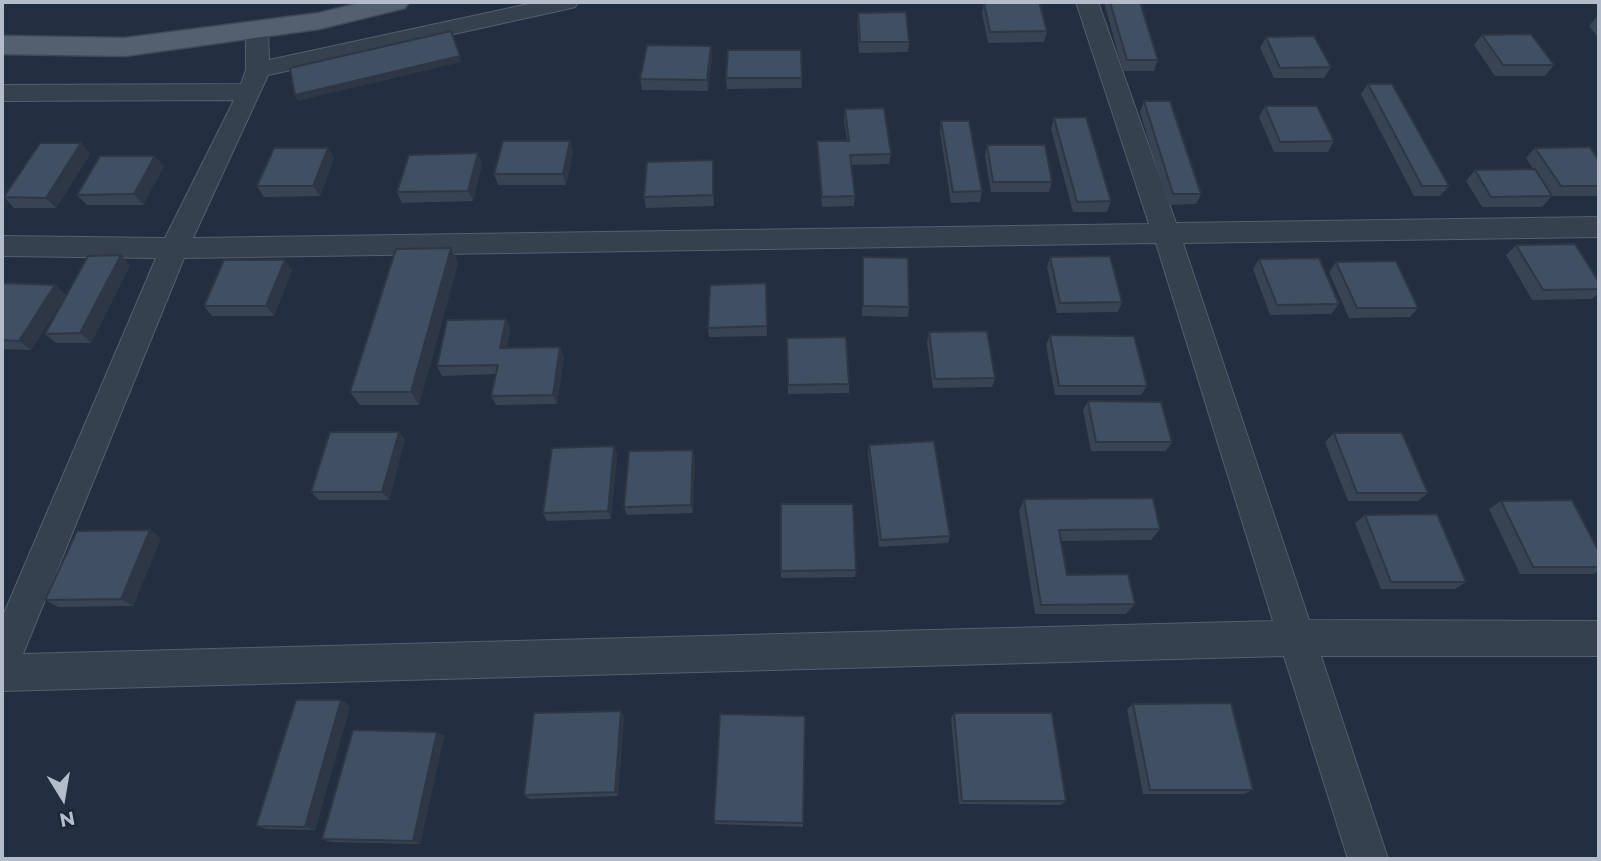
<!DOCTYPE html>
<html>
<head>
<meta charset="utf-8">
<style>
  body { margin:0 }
  #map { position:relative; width:1601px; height:861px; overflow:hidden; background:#212f40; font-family:Montserrat,sans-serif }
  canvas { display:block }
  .frame { position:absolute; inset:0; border:4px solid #b2bccb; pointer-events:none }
  .north { position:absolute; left:28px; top:763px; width:70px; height:70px; -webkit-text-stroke:5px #1b2635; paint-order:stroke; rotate:169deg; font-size:19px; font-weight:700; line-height:28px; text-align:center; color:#b2bccb }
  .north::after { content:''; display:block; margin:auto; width:24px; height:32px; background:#b2bccb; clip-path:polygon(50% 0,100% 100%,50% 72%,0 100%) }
</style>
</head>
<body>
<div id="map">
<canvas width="1601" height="861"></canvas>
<div class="frame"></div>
<div class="north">N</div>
</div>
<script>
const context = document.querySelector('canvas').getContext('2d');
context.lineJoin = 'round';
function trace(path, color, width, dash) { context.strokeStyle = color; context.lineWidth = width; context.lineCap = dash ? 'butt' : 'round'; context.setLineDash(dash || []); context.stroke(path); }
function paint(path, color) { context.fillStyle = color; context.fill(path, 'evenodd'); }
const minor = new Path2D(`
  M538 2H578L575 7 567 9 268 75 193 238 1149 224 1076 2H1098L1176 223 1599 217V237L1183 243 1309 620 1599 621V656H1321L1388 859H1348L1284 656 2 691V618L156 258 2 256V236L165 238 234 100 2 101V85L241 84 246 70V29L249 24H265L268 29 269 60ZM1156 243 1273 621 23 654 184 258Z`);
const major = new Path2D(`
  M364 2H409L405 8 319 29 125 56 2 54V36L125 38 319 13Z`);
trace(minor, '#545f6e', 2);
trace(major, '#3f4a59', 3);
paint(minor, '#364150');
paint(major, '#536070');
paint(new Path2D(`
  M1104 2H1140L1158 60 1154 71H1123Z
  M984 3 1047 31 1044 42 988 43 982 13Z
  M858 13 909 42 908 52 859 53 857 23Z
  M1598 15H1599V39L1589 26Z
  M1482 35 1554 65 1545 76H1495L1474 45Z
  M1266 37 1331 67 1324 78H1274L1260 48Z
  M711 46 712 57 708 91 642 90 640 79Z
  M801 50 802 88 727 89 726 78Z
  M1368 84 1449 186 1440 196H1414L1361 94Z
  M1144 101 1201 194 1196 204 1168 205 1140 112Z
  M1265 106 1334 141 1328 152H1274L1259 117Z
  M845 109 891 154 889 164 851 165 855 196 854 206 822 207 817 152V141H847L844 120Z
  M1054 118 1111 201 1107 212H1073L1051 129Z
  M941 121 982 191 980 202 951 203 940 132Z
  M570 141 573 152 566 185H498L494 174Z
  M81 143 90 154 56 208H14L4 197Z
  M987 145 1052 182 1049 192H991L985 156Z
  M328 148 334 158 320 196 264 197 257 186Z
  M1535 148 1599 161V196H1552L1542 207H1482L1466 181 1475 170 1533 169 1526 158Z
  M713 160 714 170V206L646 208 644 197Z
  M482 164 473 201 402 203 397 192Z
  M164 166 143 205H87L77 195Z
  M1516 245 1599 282V293L1592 299 1532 300 1506 255Z
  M451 248 458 263 419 405H360L350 392Z
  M863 257 909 307 908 317 862 316Z
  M1050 257 1122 302 1118 312 1057 313 1047 267Z
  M1259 259 1339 304 1331 314 1270 315 1253 269Z
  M1336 262 1418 308 1410 317 1349 318 1329 272Z
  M130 265 91 343H56L45 334Z
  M292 270 274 316H212L204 306Z
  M2 283 55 285 66 295 31 350 2 349Z
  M766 283 767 336 709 337 708 328Z
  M506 319 510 329 507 348 564 357 557 404 496 405 491 396 496 374 442 376 437 366Z
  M929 332 995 378 992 387 933 388 927 342Z
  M1050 335 1147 386 1141 395H1055L1046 345Z
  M787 338 849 384V393L788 394Z
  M1088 401 1172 442 1166 451H1091L1083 410Z
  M399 432 405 440 389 500H319L311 492Z
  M1334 433 1428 493 1418 501H1348L1325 442Z
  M869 445 950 536 948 543 879 547 868 454Z
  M614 446 617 455 611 519 547 521 543 513Z
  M693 450 695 458 693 513 627 515 624 507Z
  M1024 499 1160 529 1151 540 1061 541 1067 575 1135 604 1126 614H1035L1019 511Z
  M1501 501 1599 552V571L1593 574H1520L1489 509Z
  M1365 515 1466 582 1455 589H1381L1355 523Z
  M161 538 133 606 58 607 45 600Z
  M856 570 855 577 781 578V571Z
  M341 700 350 706 315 830 267 829 256 826Z
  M1133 704 1253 790 1244 794H1143L1127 709Z
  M954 713 1066 801 1060 805 959 804 951 718Z
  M624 716 618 796 530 799 524 795Z
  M805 716 803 827 715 824 714 821Z
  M437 732 444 736 420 844 331 842 322 839Z`), '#374454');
paint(new Path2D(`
  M451 31 462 62 298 101 295 95Z
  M711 46 712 57 708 91 707 80Z
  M570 141 573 152 566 185 563 174Z
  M81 143 90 154 56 208 46 198Z
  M328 148 334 158 320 196 313 186Z
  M478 153 482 164 473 201 468 191Z
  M155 156 164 166 143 205 134 194Z
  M713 160 714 170V206L713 195Z
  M451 248 458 263 419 405 411 392Z
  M121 255 130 265 91 343 80 333Z
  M285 260 292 270 274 316 266 306Z
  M55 285 66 295 31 350 19 341Z
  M506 319 510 329 505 358 500 348Z
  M560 347 564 357 557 404 553 395Z
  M399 432 405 440 389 500 382 492Z
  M614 446 617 455 611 519 608 511Z
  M693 450 695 458 693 513 691 505Z
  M150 530 161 538 133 606 121 599Z
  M341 700 350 706 315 830 305 827Z
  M621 711 624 716 618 796 615 792Z
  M437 732 444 736 420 844 413 841Z`), '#2d3745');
const building = new Path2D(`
  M1039 2 1047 31 990 32 984 3Z
  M1110 2H1140L1158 60H1127Z
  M906 12 909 42H860L858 13Z
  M451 31 460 56 295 95 290 68Z
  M1531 34 1554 65H1503L1482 35Z
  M1314 36 1331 67 1280 68 1266 37Z
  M647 45 711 46 707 80 640 79Z
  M728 50H801L802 78H726Z
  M1368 84H1392L1449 186H1422Z
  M1144 101H1170L1201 194H1173Z
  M1265 106H1317L1334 141 1280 142Z
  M884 108 891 154 850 155 855 196 822 197 817 141H849L845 109Z
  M1086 117 1111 201 1077 202 1054 118Z
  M941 121H969L982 191 953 192Z
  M503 141H570L563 174H494Z
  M40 143H81L46 198 4 197Z
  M987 145H1045L1052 182H993Z
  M1590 147 1599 161V186H1561L1535 148Z
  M274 148H328L313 186H257Z
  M478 153 468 191 397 192 409 155Z
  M100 156H155L134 194 77 195Z
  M713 160V195L644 197 647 162Z
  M1535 169 1552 196 1491 197 1475 170Z
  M1575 244 1599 282V289L1543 290 1516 245Z
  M451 248 411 392H350L396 249Z
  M121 255 80 333 45 334 88 256Z
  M1110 256 1122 302 1060 303 1050 257Z
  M863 257 908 258 909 307 863 306Z
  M1319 258 1339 304 1277 305 1259 259Z
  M224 260H285L266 306H204Z
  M1396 261 1418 308H1357L1336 262Z
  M2 283 55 285 19 341 2 340Z
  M766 283 767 326 708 328 710 285Z
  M506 319 500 348 560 347 553 395 491 396 498 365 437 366 447 320Z
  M987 331 995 378 935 379 929 332Z
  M1050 335 1134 336 1147 386H1059Z
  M846 337 849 384 788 385 787 338Z
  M1088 401 1161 402 1172 442H1096Z
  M330 432H399L382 492H311Z
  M1334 433H1402L1428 493H1357Z
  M934 441 950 536 881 540 869 445Z
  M614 446 608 511 543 513 552 448Z
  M693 450 691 505 624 507 629 451Z
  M1153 498 1160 529 1059 530 1067 575 1128 574 1135 604 1041 605 1024 499Z
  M1572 500 1599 552V567H1533L1501 501Z
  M781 504H853L856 570 781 571Z
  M1437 514 1466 582H1391L1365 515Z
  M150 530 121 599 45 600 77 531Z
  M296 700H341L305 827 256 826Z
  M1231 703 1253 790H1150L1133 704Z
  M621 711 615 792 524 795 534 713Z
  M954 713H1052L1066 801H962Z
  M720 714 805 716 803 823 714 821Z
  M353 730 437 732 413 841 322 839Z`);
paint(building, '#404f62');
trace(building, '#2d3745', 2);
</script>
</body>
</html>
